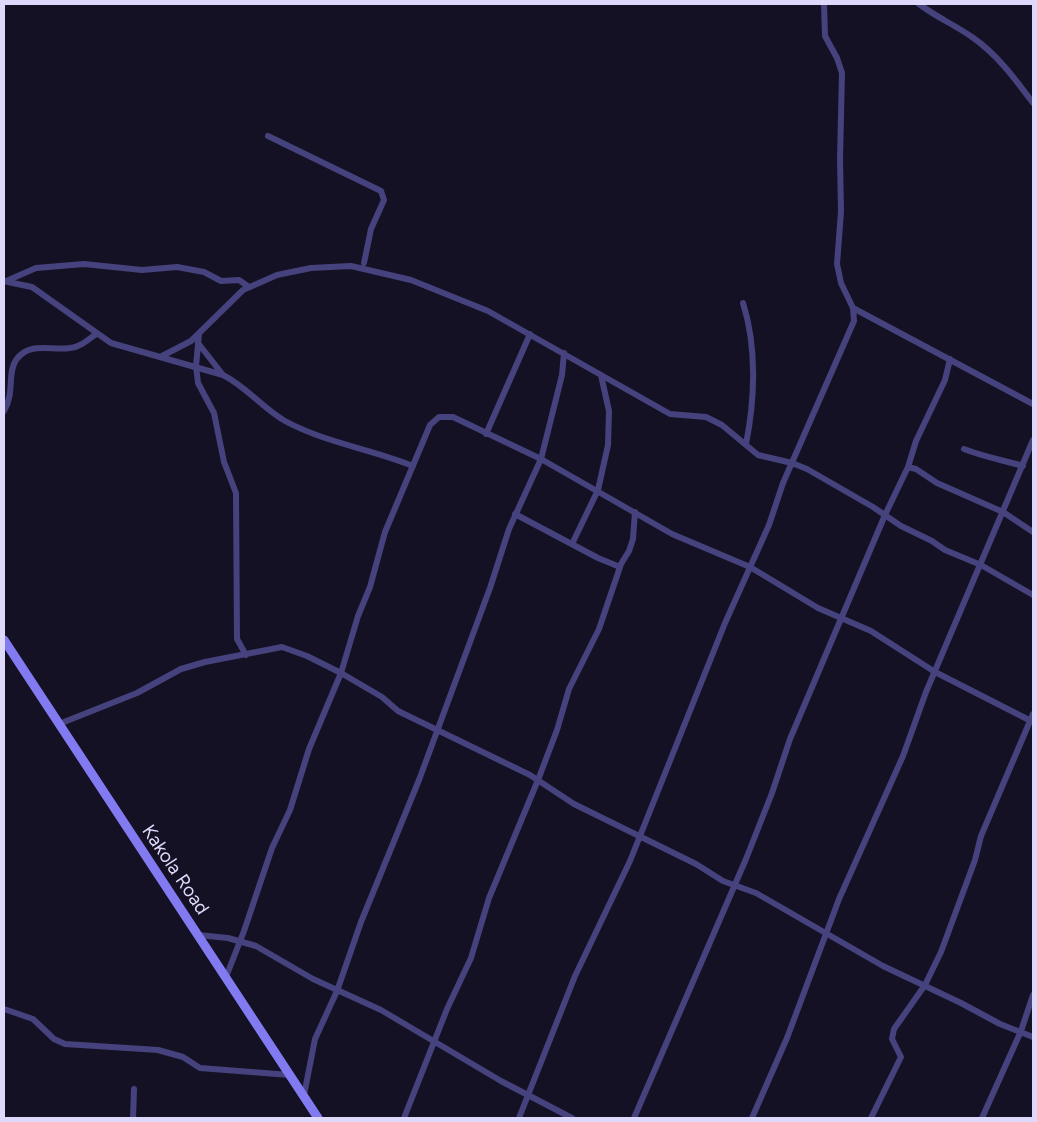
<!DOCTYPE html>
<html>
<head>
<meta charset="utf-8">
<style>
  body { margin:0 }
  #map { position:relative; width:1037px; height:1122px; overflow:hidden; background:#151124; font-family:Figtree,sans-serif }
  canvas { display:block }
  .frame { position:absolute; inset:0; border:5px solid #ded8fb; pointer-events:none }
</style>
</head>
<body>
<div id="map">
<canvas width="1037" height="1122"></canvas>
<div class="frame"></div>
</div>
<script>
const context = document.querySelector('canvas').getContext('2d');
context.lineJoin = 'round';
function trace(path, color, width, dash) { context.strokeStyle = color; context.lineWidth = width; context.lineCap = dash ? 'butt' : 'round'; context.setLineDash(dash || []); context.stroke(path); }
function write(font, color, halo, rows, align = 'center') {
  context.font = font + ' Figtree,sans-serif'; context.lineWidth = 5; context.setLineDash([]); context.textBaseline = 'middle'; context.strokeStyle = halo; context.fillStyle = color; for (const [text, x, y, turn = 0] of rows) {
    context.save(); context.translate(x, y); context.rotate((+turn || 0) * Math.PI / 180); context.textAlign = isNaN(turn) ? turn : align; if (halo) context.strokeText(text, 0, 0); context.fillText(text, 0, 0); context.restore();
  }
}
trace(new Path2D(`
  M919 4C936 17 955 25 972 37 997 54 1016 80 1033 103
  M268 136 381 191 384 200 371 229 364 263
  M4 282 36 268 84 264 142 270 177 267 204 272 221 281 239 280 249 287
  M8 282 32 287 111 343 223 375C247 387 262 408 285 421 326 443 371 449 413 466
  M743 303C757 347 755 399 746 444
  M853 308 1033 404
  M199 334 196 366 198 383 214 413 224 462 236 493 237 639 246 655
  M198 343 223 375
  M162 356 191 341 243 290 277 275 311 268 351 266 411 280 488 311 670 414 706 417 722 425 758 455 792 463 807 469 873 507 901 526 932 541 945 550 981 565 1033 595
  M4 411C15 393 7 373 16 360 29 341 51 351 70 348 80 347 88 340 96 334
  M486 434 530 334
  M964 449C984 457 1003 460 1023 466
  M908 467 916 469 937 483 1003 512 1033 532
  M515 514 598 558 620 567
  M572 544 598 490 608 445 609 411 601 375
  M59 724 137 693 181 669 205 662 282 647 307 656 341 673 382 697 398 711 530 775 574 804 696 864 723 881 756 893 883 966 961 1003 1000 1024 1033 1037
  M198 935 228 938 256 946 313 979 381 1010 501 1081 572 1118
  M226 977 244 931 272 848 290 810 309 749 341 673 358 616 370 587 385 532 430 425 439 417H453L541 459 672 534 750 567 818 608 871 631 935 672 1033 722
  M4 1009 33 1019 54 1039 65 1044 158 1050 183 1057 200 1068 290 1075
  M304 1095 315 1039 337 991 361 922 419 780 490 588 509 529 541 459 562 375 564 353
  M133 1118 134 1089
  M404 1118 447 1009 471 958 489 898 538 780 557 730 569 689 599 629 621 564 629 551 633 539 635 512
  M519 1118 575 976 630 861 725 623 769 525 783 483 854 321 853 308 841 283 837 264 841 212 840 159 842 73 837 58 825 36 824 4
  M634 1118 746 859 772 793 790 739 885 515 908 467 916 441 945 380 950 359
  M752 1118 787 1038 839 899 903 756 926 692 1033 440
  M871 1118 901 1057 892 1039 894 1029 925 985 941 952 975 860 981 836 1033 714
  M982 1118 1021 1031 1033 995`), '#46427d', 6);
trace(new Path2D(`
  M4 640 318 1118`), '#827af0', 9);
write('19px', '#ded8fb', '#151124', [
  ["Kakola Road",175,870,56]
]);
</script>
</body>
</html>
